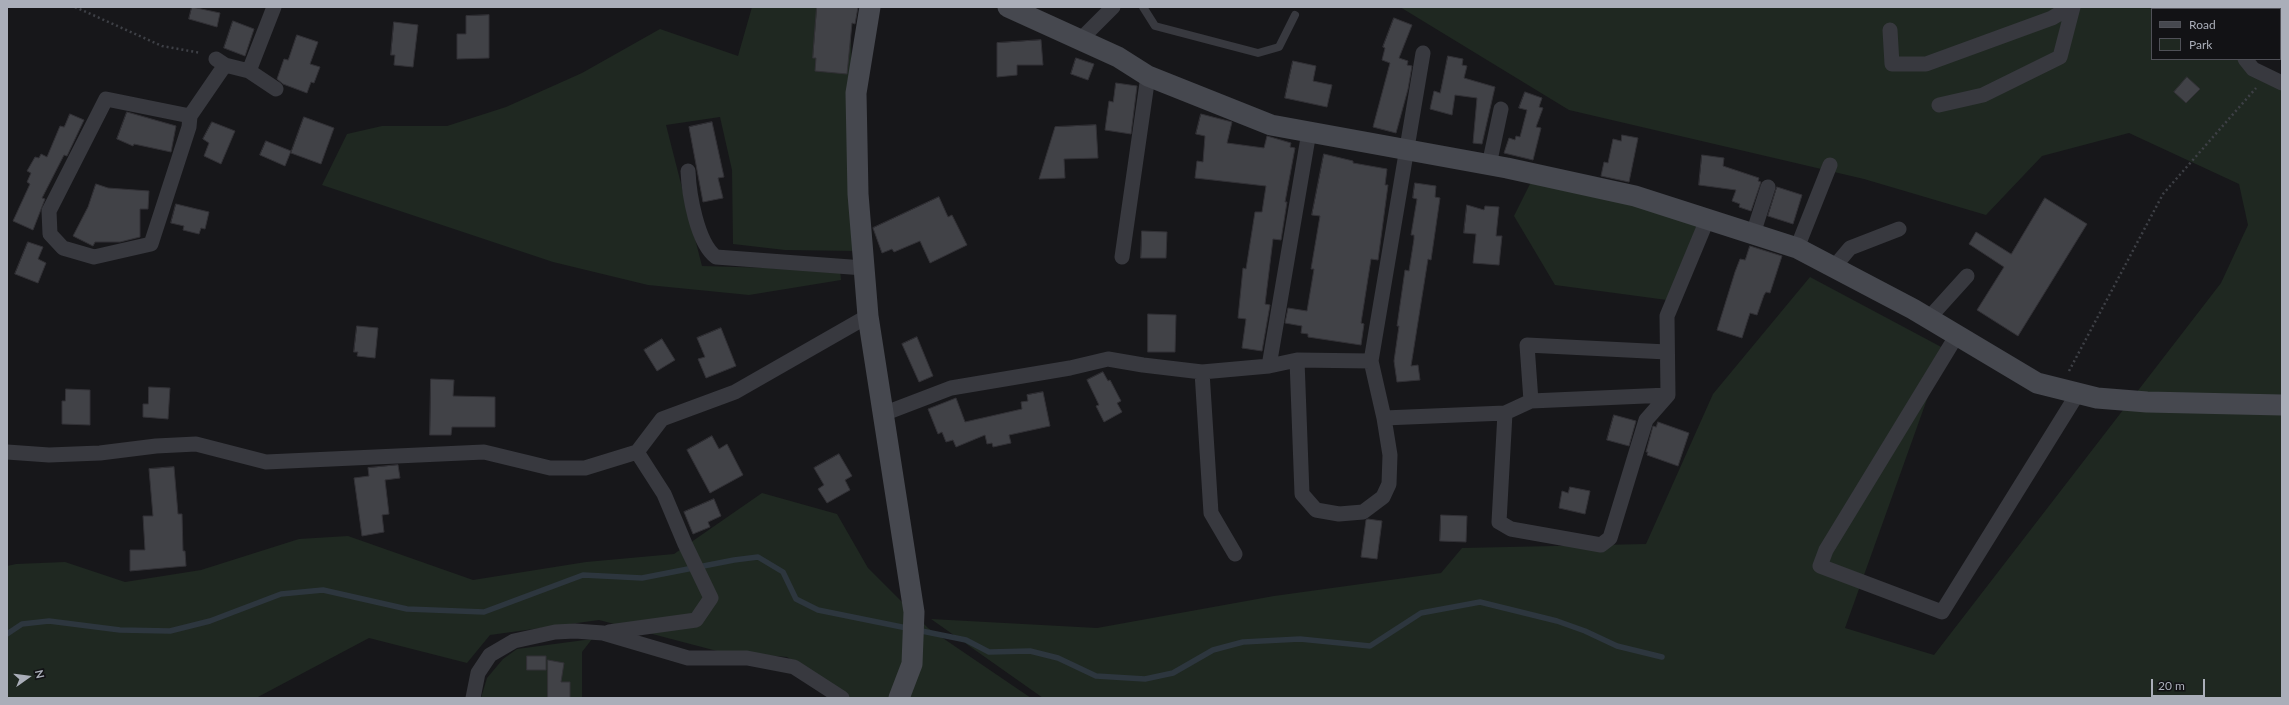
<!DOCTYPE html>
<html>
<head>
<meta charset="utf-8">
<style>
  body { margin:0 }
  #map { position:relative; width:2289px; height:705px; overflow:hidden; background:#17171a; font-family:Lato,sans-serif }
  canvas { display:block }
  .frame { position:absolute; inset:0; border:8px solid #aaaeb9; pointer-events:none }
  .legend { position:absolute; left:2151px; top:8px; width:130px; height:52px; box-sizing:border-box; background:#121215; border:1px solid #4f5057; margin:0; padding:5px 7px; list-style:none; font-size:12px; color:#aaaeb9 }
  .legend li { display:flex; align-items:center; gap:8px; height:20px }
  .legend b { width:20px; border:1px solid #4f5057 }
  .north { position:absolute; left:8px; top:657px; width:40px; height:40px; -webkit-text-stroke:3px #121215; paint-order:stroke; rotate:76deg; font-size:11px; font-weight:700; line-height:16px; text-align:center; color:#aaaeb9 }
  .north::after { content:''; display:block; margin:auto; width:14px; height:18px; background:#aaaeb9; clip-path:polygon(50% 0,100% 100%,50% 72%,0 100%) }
  .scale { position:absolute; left:2151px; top:679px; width:54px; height:18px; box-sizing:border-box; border:2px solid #aaaeb9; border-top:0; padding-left:5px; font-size:12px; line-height:14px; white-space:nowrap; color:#aaaeb9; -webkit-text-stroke:3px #121215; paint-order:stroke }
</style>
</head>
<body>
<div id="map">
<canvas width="2289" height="705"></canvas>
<div class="frame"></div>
<ul class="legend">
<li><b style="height:5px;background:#46484f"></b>Road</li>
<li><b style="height:11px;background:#1f2821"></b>Park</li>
</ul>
<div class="north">N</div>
<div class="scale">20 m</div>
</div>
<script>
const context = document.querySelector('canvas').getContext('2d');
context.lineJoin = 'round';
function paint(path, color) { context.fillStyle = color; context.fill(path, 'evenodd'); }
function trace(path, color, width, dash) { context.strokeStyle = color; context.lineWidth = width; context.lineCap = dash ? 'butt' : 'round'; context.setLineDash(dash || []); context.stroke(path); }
paint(new Path2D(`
  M752 7H850L857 251 785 250 733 244 732 170 720 117 666 125 702 266 840 270 841 280 749 295 648 285 553 262 322 185 347 134 382 126H447L506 107 582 73 660 29 738 56Z
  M1400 7H2262L2261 9H2152V59H2249L2282 80V698H1043L931 619 1097 628 1274 596 1441 573 1462 548 1646 544 1713 394 1810 277 1945 349 1845 628 1934 655 2221 283 2248 225 2239 184 2129 133 2042 156 1986 215 1864 179 1569 110Z
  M1531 182 1701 221 1667 300 1555 285 1514 216Z
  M762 493 837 514 868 568 928 628 1031 698H849L787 657 717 651 599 620 490 635 467 663 369 638 256 698H7V566L16 564 65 562 125 582 201 570 299 539 348 536 473 580 586 562 674 554Z
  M592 639 582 652V698H481L487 678 503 659 517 649Z`), '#1f2821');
trace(new Path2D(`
  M7 634 22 624 49 621 120 630 170 631 210 621 281 594 323 590 407 609 484 612 583 575 642 578 734 560 758 557 783 572 796 599 818 610 966 640 989 652 1030 651 1058 658 1096 676 1145 679 1173 673 1213 650 1243 642 1300 639 1370 646 1421 613 1480 602 1557 621 1585 631 1617 646 1662 657`), '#2d363e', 5.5);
const building = new Path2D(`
  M192 7 220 13 217 27 189 19Z
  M817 7H858L855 24 852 23 847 74 815 71 816 58H813Z
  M489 15V58L457 59V34H466V16Z
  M1394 18 1412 25 1399 58 1408 61 1407 65 1412 66 1408 89 1396 133 1373 127 1390 63 1382 60 1385 48 1383 47Z
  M233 21 254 29 245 56 224 48Z
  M394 22 418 25 413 67 394 65 395 55H391Z
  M297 35 318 42 310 64 320 67 314 83 311 82 307 93 283 84 277 79 284 59 288 60Z
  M1041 40 1043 65H1017V75L997 77V43Z
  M1448 56 1463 59 1462 65 1467 66 1464 78 1495 87 1482 144 1473 143 1477 98 1455 95 1452 115 1430 109 1434 91 1440 93Z
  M1076 58 1094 64 1088 80 1071 74Z
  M1293 61 1316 66 1313 81 1332 85 1327 107 1285 98Z
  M2187 77 2200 89 2186 103 2174 92Z
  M1116 83 1137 86 1131 134 1105 130 1109 101 1113 102Z
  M1525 92 1542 98 1539 107 1543 108 1536 127 1541 128 1533 160 1504 153 1509 138 1515 140 1516 136 1520 137 1527 110 1519 108Z
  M127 112 176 126 171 152 134 144 133 146 117 139Z
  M70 114 84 120 67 156 64 155 42 198 45 199 33 230 13 221 30 184 27 182 31 173 27 171 35 157 39 158 41 154 47 157 60 126 64 127Z
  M1201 114 1232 122 1227 143 1264 148 1267 136 1291 143 1290 147 1295 148 1285 202H1287L1281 240 1273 239 1265 304 1270 305 1262 351 1242 348 1246 319 1238 318 1243 268 1246 269 1255 212H1262L1266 186 1195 178 1197 161 1203 162 1205 136 1196 134Z
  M304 117 334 128 321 164 291 153Z
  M212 122 235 131 221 164 204 156 209 143 203 139Z
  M712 122 724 177 718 178 723 198 703 202 689 127Z
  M1096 125 1098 158 1064 159 1065 178 1039 179 1055 127Z
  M1622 135 1638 138 1629 182 1601 176 1604 162 1608 163 1613 139 1621 141Z
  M266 141 291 151 285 166 260 155Z
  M1324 154 1353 161V163L1387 169 1385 185H1388L1378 260 1371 259 1361 323 1364 324 1361 345 1308 337V334L1301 333 1302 326 1285 323 1288 308 1307 311 1314 269H1311L1320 216 1312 215Z
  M1702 155 1724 158 1723 166 1759 178 1758 181 1761 182 1751 211 1739 207 1740 204 1732 201 1736 190 1699 185Z
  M1415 183 1436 186 1435 197 1440 198 1431 260 1428 259 1411 366 1418 365 1420 380 1397 382 1394 361 1399 326H1397L1405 270 1409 271 1414 239V235H1411L1417 199 1413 198Z
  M96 184 108 188 149 191 148 209H140V237L120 242H95L93 246 73 236 88 207Z
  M1777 187 1802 195 1793 224 1768 216Z
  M939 197 948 217 952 215 967 245 930 263 920 241 894 252 892 249 882 253 873 228Z
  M2045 198 2087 224 2018 336 1977 310 2004 267 1969 244 1976 232 2011 254Z
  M176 204 209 212 205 229 201 228 199 234 183 230 184 226 171 223Z
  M1467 205 1484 210 1485 206 1499 207 1496 236H1502L1499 265 1473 263 1476 234 1464 233Z
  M1142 231 1167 232 1166 258H1141Z
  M28 242 43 247 38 259 46 263 38 283 15 274Z
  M1750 246 1782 256 1770 293 1766 292 1764 295 1757 315 1750 313 1742 338 1717 330 1735 272 1740 259 1745 260Z
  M1148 314 1176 315 1175 352H1148Z
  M357 326 378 328 375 358 357 356 358 352H354Z
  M721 328 736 366 706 378 698 359 705 357 697 338Z
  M917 337 933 376 919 382 902 344Z
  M662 339 675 360 657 371 644 350Z
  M1103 372 1108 381 1110 380 1121 401 1117 403 1122 412 1104 422 1096 406 1099 405 1087 380Z
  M431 379 454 380 453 396 495 397V427H452L451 435H430Z
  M149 387 170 388 168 419 143 417V404H148Z
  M66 389 90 390V425L62 424V401H65Z
  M1043 392 1050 426 1009 435 1011 443 993 447 992 443 987 444 985 435 956 447 953 440 946 442 942 432 938 434 928 409 956 398 965 422 1022 409 1021 402 1028 401 1027 395Z
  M1614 415 1636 421 1629 446 1607 440Z
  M1658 422 1689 433 1678 466 1647 455 1648 452H1646L1653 426 1656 427Z
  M712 436 719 449 727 444 743 475 710 493 687 450Z
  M839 454 852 476 845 480 850 490 827 503 818 489 824 485 814 468Z
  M398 465 400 478 385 480 389 514 382 515 384 532 362 536 354 478 369 476 368 468Z
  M174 467 178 514H182L183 551H185L186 566 130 571V550H145L143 516H153L149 469Z
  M1570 487 1590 491 1585 514 1559 508 1562 491 1568 493Z
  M714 499 721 516 708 522 710 527 693 534 684 512Z
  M1441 515 1467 516 1466 542 1440 541Z
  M1368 519 1382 521 1377 559 1361 557 1366 520Z
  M527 656H546V670H527Z
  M548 660 564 663 561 682H570V698H548Z`);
paint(building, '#414247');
trace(building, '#323136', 1);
trace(new Path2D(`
  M75 7 162 46 201 53
  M2069 371 2163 194 2256 88`), '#3e4046', 2.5, [2, 3]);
trace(new Path2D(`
  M1143 7 1155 26 1258 53 1279 47 1295 15`), '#38393f', 8);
trace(new Path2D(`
  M2206 7 2207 9
  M1890 30 1892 64H1926L2052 18 2070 7
  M1080 40 1113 7
  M216 59 225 65 249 71 276 89
  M2245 59 2253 69 2282 83
  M249 71 274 7
  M1939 105 1983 95 2060 57 2073 7
  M190 116 106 99 49 211 50 234 63 248 94 257 151 244 189 127 190 116 225 65
  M1309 132 1269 366 1297 360 1371 361 1423 53
  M1489 165 1501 109
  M688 171C689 194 697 243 716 257L864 268
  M1753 234 1768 187
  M1797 248 1830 165
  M1122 257 1148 76
  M1834 267 1850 248 1899 229
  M1929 318 1967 276
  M1957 335 1826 550 1820 566 1942 612 2078 393
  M1667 352 1527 345 1531 401 1668 395
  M1297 360 1302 494 1316 510 1339 514 1363 512 1383 497 1389 484 1390 455 1384 418
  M1371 361 1384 418 1505 413 1499 522 1511 529 1601 545 1610 538 1646 420 1668 395 1667 316 1707 220
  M1202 372 1211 513 1235 554
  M1505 413 1531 401
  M883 414 951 388 1070 368 1108 359 1143 365 1202 372 1269 366
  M7 452 49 455 100 453 156 446 196 444 266 462 484 452 550 468H585L637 452 662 419 735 392 868 316
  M609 632 696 620 711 598 685 544 664 494 637 452
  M473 698 478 673 490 655 514 641 555 632 575 631 603 633 688 658H747L794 667 842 698`), '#38393f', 15);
trace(new Path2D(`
  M870 7 856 93 858 194 868 316 914 612 912 664 899 698
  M1008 7 1118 57 1148 76 1271 125 1507 168 1635 196 1797 248 1913 309 2037 383 2097 398 2147 402 2282 405`), '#46484f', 21);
</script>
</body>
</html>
